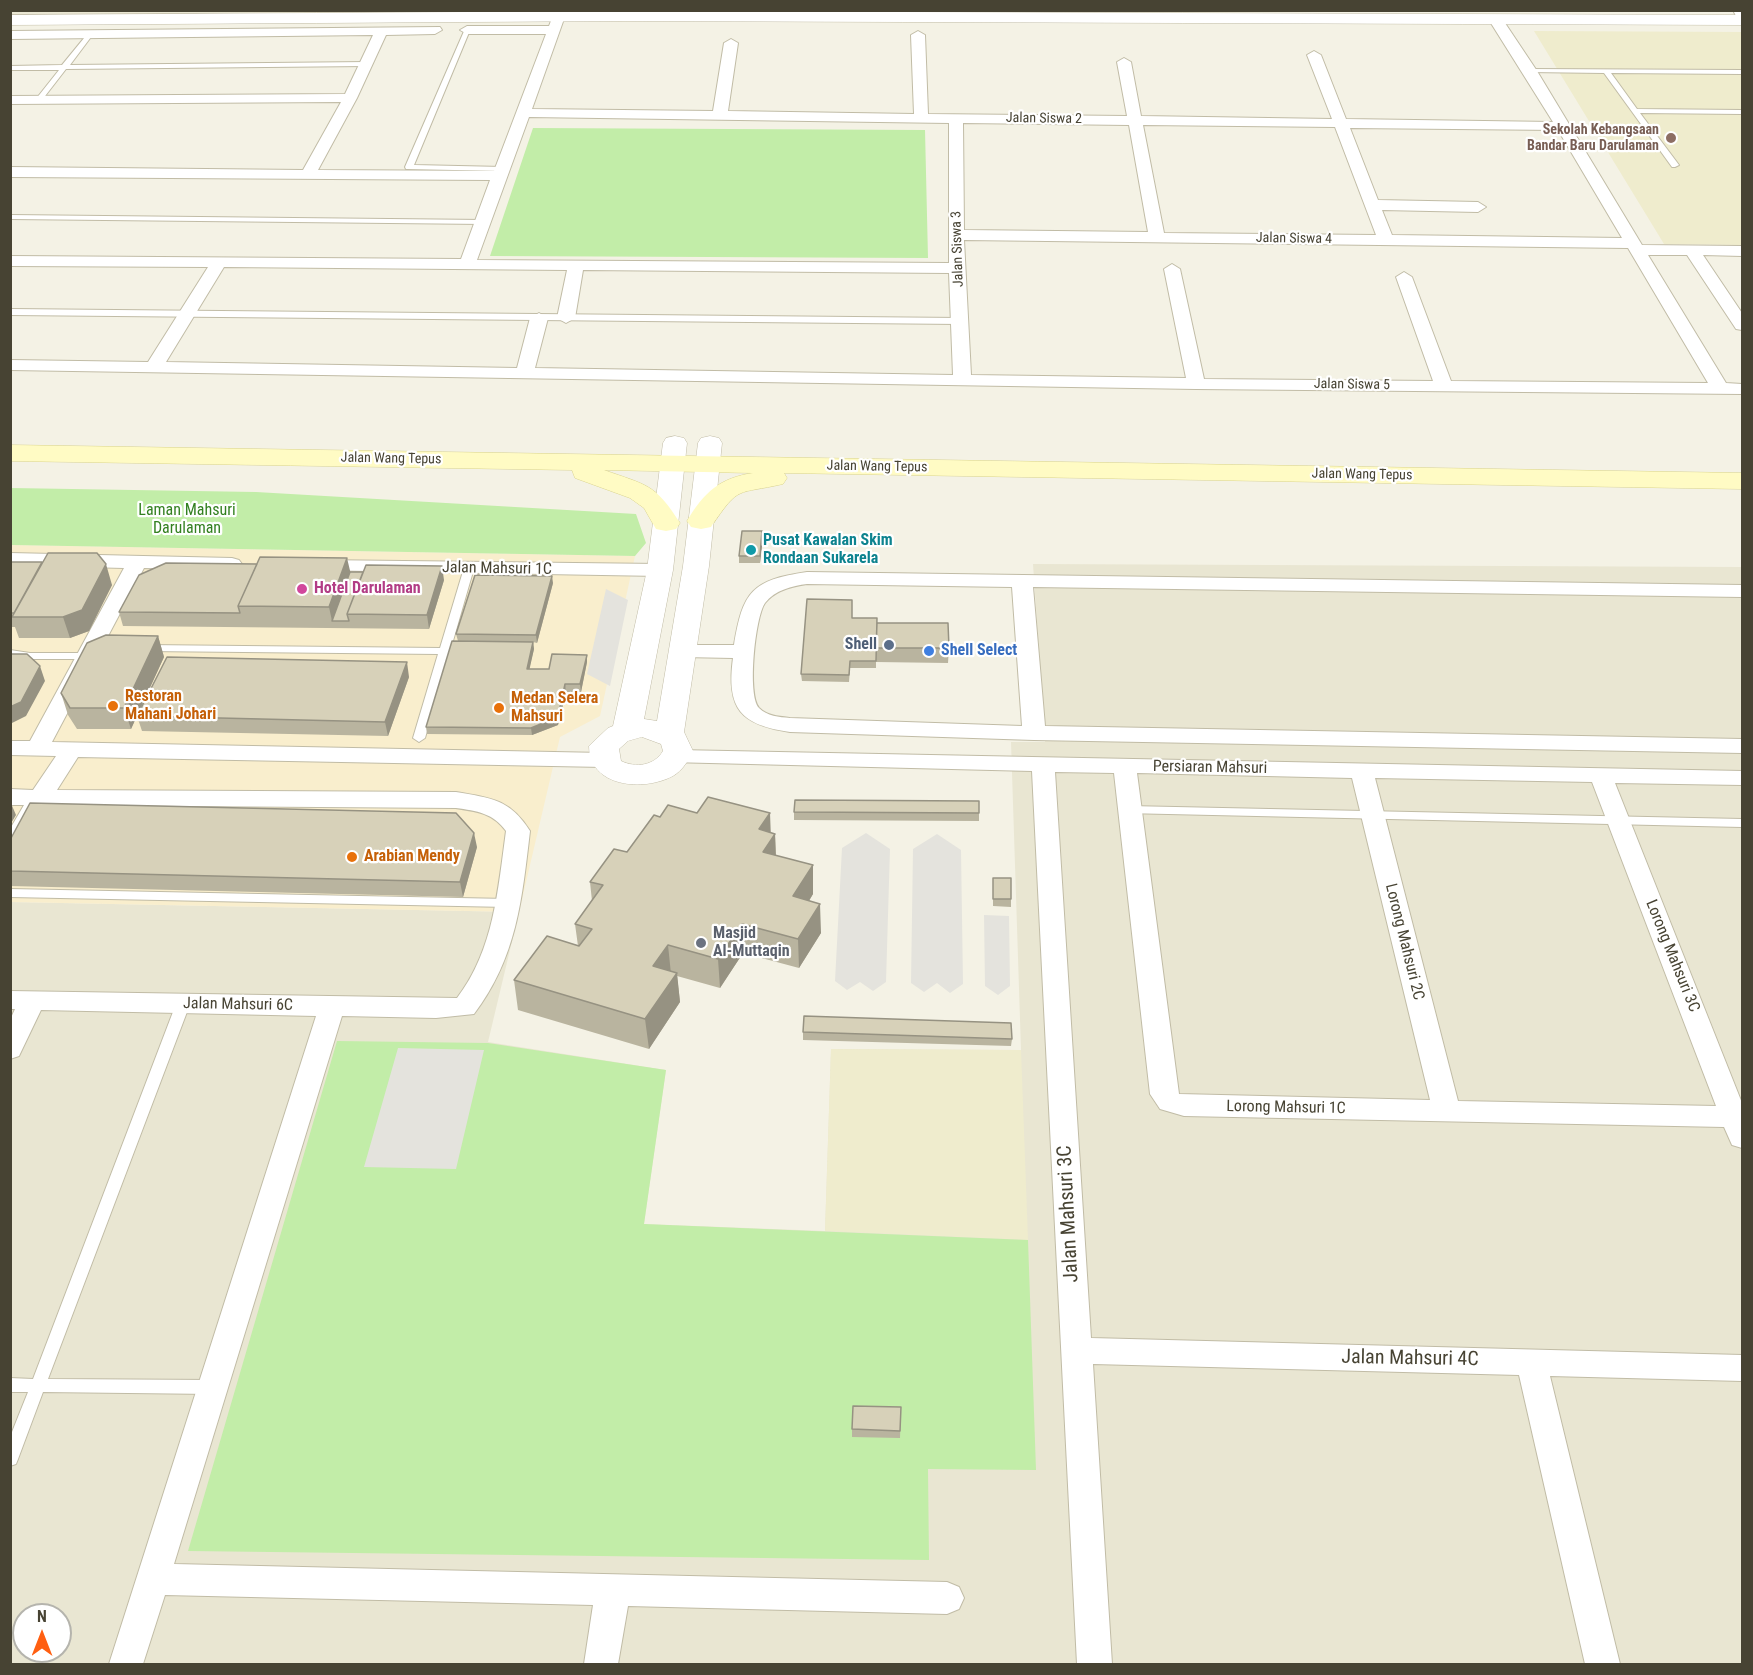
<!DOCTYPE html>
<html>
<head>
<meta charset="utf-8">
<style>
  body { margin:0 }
  #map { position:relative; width:1753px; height:1675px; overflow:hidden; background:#f4f2e5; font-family:"Roboto Condensed",sans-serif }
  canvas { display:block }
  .frame { position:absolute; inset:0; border:12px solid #474333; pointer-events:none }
  .north { position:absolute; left:12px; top:1603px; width:60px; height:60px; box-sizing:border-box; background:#fff; border:2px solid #b5b4ad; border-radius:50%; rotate:0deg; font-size:16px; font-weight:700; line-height:24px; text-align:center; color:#474333 }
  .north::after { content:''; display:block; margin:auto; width:21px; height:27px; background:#ff5f11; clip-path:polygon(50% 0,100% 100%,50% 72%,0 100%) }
</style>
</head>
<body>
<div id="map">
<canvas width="1753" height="1675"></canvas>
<div class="frame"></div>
<div class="north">N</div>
</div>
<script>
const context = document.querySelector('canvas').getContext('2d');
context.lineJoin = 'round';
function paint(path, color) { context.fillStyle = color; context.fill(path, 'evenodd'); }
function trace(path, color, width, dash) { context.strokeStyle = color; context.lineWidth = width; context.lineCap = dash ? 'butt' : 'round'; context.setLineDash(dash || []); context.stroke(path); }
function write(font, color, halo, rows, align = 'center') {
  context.font = font + ' "Roboto Condensed",sans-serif'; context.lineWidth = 4.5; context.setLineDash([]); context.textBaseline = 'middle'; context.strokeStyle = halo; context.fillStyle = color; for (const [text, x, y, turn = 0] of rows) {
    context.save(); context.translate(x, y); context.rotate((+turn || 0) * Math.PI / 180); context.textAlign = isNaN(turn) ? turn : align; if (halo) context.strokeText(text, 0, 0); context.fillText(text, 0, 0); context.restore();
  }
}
paint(new Path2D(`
  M10 11H612L11 14Z
  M1033 564 1742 567V1664H11V902L519 912 488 1042 666 1070 644 1224 825 1231 831 1049 1021 1050 1011 742H1045ZM24 1615H60V1651H24Z`), '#e9e6d2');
paint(new Path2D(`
  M11 545 635 556 600 716 560 737 519 912 11 902Z`), '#f9eecd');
paint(new Path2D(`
  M1534 31 1742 32V245L1664 244Z
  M831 1049 1021 1050 1028 1240 825 1231Z`), '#efeccd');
paint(new Path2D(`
  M533 128 925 130 928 258 490 256Z
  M11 488 256 492 636 514 646 543 635 556 11 545Z
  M337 1041 488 1043 666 1070 644 1224 1028 1240 1036 1470 928 1469 929 1560 188 1551Z`), '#c2eda8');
paint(new Path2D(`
  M606 589 628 600 610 686 587 674Z
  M866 833 890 849 886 982 873 991 860 982 847 990 835 981 842 848Z
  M937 834 961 850 963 984 950 993 937 983 924 992 911 983 913 849Z
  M984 915 1009 916 1010 986 998 995 985 986Z
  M398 1048 484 1050 456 1169 364 1167Z`), '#e4e3dd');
const service = new Path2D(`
  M465 29 470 30 414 165 503 167 507 169 503 171 406 169 405 167Z
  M89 32 94 33 70 65 367 62 370 64 367 66 66 69 42 100 40 101 36 99 59 70H10V66L62 65Z
  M1530 69 1742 70V74L1611 73 1637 109 1742 110V114L1640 113 1679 165 1675 167H1672L1604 73 1528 72V70Z
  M10 215 484 220 488 222 484 224 10 219Z
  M10 309 960 318 964 321 960 324 10 315Z
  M469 565 474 568 425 738 419 742 413 738 438 654 146 651 141 648 146 645 440 648 464 568Z
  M10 650 30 653H87L92 656 87 659H30L10 656Z
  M1128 806 1742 819V827L1124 813 1122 810Z
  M10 889 508 899 514 903 508 907 10 897Z
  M183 999 188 1001 190 1004 48 1379 213 1380 219 1382 221 1387 219 1392 213 1394 43 1392 18 1459 16 1464 10 1466V1437L28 1392H10V1378L33 1379 176 1004 178 1001Z`);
const minor = new Path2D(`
  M1733 10H1742V19L1737 18Z
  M559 12 565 16 532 109 713 111 724 43 731 39 738 43 728 111 914 114 911 35 918 31 925 35 928 114 1127 116 1117 62 1124 58 1131 62 1141 116 1332 119 1307 55 1314 51 1321 55 1346 119 1553 122 1489 20 1491 17H1501L1537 71 1642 245 1742 246V256L1703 255 1742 313V330L1736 329 1687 255H1648L1726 383 1742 384V394L1196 389 10 370V360L148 362 208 267 10 266V256L461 259 490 180 10 177V167L303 170 341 102 10 104V96L345 94 373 35 10 39V31L440 27 442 30 435 34 386 35 357 98 318 170 494 171 546 34H467L460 30 467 26H549L554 13ZM529 117 949 123V263L477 260ZM963 123 1129 125 1148 232 964 230ZM1143 125 1335 127 1376 235 1164 233ZM1350 128 1558 130 1622 238 1392 235 1382 210 1478 212 1486 207 1478 202 1378 200ZM964 240 1628 248 1708 383 1451 381 1412 277 1404 272 1396 277 1433 381 1204 379 1180 269 1172 264 1164 269 1186 378 971 375ZM224 267 567 270 557 318 566 323 575 318 583 270 949 273 953 375 535 368 548 318 539 313 530 318 517 368 166 362Z
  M10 553 232 558 239 560 242 564 239 568 232 570 144 568 52 742 604 753 612 755 615 760 612 765 604 767 78 757 57 790 456 792C491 798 510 799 530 831 522 899 517 957 474 1014L436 1018 342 1016 174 1564 947 1582 959 1587 964 1598 959 1609 947 1614 628 1606 618 1664H584L593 1605 165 1595 143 1664H109L316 1016 41 1010 19 1056 10 1059V1020L15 1009H10V991L457 998C494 950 498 889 506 831 493 813 477 811 456 808L47 805 19 857 10 859V829L24 805H10V789L33 790 56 756 10 755V741H30L124 568 10 565Z
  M318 560 660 564 667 566 670 570 667 574 660 576 311 570 308 566 311 562Z
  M807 572 1742 585V597L1033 587 1045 726 1742 739V753L1034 740 790 732C741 725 726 709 733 658L682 657 674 656 671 651 674 646 682 645H734C743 592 751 580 807 572ZM807 584 1012 587 1022 726 790 718C779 717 767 716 759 708 747 695 755 617 765 603 775 590 792 586 807 584Z
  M677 750 1742 771V785L1615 783 1742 1103V1148L1732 1145 1724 1127 1184 1116 1160 1109 1150 1094 1114 773 1055 772 1091 1338 1742 1355V1381L1550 1376 1620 1664H1585L1519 1375 1093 1364 1112 1664H1077L1032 771 669 762 666 757 669 752ZM1137 773 1352 778 1430 1100 1179 1094ZM1375 778 1592 782 1716 1106 1458 1101Z`);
const tertiary = new Path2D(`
  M623 11 1742 15V25L623 21 10 25V15Z
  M675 436 684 438 687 443 673 570 644 719 657 721 683 566 698 443 701 438 710 436 719 438 722 443 709 566 684 732 693 751C688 761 683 770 673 776 643 792 589 787 589 746L608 728 613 726 647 570 663 443 666 438ZM642 737 661 744 663 751C654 766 636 768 621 761L619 749 628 741Z`);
const secondary = new Path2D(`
  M10 445 1742 473V489L784 473 787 478 783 484C736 495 740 484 711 527L701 529 691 527 687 521C704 492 720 478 753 473L604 470C646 485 656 484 680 523L676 529 666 531 656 529 644 508 630 498 575 478 572 470 10 461Z`);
trace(service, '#c1bca6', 2);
trace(minor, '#c1bca6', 2);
trace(tertiary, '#c1bca6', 1);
trace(secondary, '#d9d38f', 1);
paint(service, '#fff');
paint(minor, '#fff');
paint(tertiary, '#fff');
paint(secondary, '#fffbc4');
paint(new Path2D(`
  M762 531 760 563H739V556Z
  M10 562 112 585 89 631 70 638H19L15 627H10Z
  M350 572 444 580 429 629 123 626 119 612Z
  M553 583 537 643 533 642 534 649 529 669H549L587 662 581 692H566L558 725 532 735 427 734 426 727 458 641 456 634Z
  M852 618 877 623 949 648 948 663 876 662V654V668H850L849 682 802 681 801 674Z
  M158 636 164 657 131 729H77L68 715 61 693Z
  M409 677 388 736 142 731 137 716Z
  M979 801V821L794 820V812Z
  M697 813 775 834 776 855 813 894 809 901 821 933 799 968 743 953 720 988 677 976 680 1002 649 1049 518 1010 514 980 578 946 575 924 592 901 590 882 627 852 660 817Z
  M10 840 477 847 463 897 10 886Z
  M993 878 1011 899V907L993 906Z
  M803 1032 1012 1039 1011 1046 803 1040Z
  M901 1407 900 1438 852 1437V1429Z`), '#b9b49f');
paint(new Path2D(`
  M762 531 763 538 760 563V556Z
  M347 558 352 579 332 621 329 607Z
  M106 564 112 585 89 631 70 638 63 617Z
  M442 566 444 580 429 629 427 615Z
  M552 576 553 583 537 643 536 635Z
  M158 636 164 657 131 729 124 708Z
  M533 642 534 649 528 676 527 669Z
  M587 655V662L581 692 580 684Z
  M407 662 409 677 388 736 385 722Z
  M40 666 45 681 26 716 10 724V707Z
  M565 684 566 692 558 725 532 735 531 728Z
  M10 801 16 815 10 825Z
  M770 813 771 839 775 834 776 862 764 881 759 829Z
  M474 833 477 847 463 897 460 882Z
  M813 865V894L794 925 793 896Z
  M820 904 821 933 799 968 798 939Z
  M742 924 743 953 720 988 718 959Z
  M668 945 671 974 653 966Z
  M677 973 680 1002 649 1049 645 1019Z`), '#969282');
const building = new Path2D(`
  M742 531H762L760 556H739Z
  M48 553H97L106 564 82 610 63 617H12Z
  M260 557 347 558 329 607 238 606Z
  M10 562H42L14 613H10Z
  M166 563 257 564 238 606 240 613 119 612 139 575Z
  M366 565 442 566 427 615 347 614Z
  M350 572H363L347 614 349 621H332Z
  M475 575 552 576 536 635 456 634Z
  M807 599 852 600V618H877L876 661H850L849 675 801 674Z
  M877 623H948L949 648H876Z
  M106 635 158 636 124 708H70L61 693 87 643Z
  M452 641 533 642 527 669H549L552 654 587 655 580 684H565L558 717 531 728 426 727Z
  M10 654H27L40 666 21 702 10 707Z
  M167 657 407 662 385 722 137 716Z
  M708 797 770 813 759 829 775 834 763 852 813 865 793 896 820 904 798 939 742 924 718 959 668 945 653 966 677 973 645 1019 514 980 547 936 579 946 592 929 575 924 603 885 590 882 614 849 627 852 654 815 660 817 668 805 697 813Z
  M795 800 979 801V813L794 812Z
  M30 803 456 813 474 833 460 882 10 871V840Z
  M993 878H1011V899H993Z
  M804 1016 1011 1023 1012 1039 803 1032Z
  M853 1406 901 1407 900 1431 852 1429Z`);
paint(building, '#d7d1b9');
trace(building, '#969282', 1.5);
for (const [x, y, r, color] of [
  [1671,138,6,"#8d6e63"],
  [751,550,6,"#0f9aa8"],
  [302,589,6,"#d1479c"],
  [889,645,6,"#5c6f8a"],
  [929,651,6,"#3f7fe0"],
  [113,706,6,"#e8710a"],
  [499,708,6,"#e8710a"],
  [352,857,6,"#e8710a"],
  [701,943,6,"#6b7280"]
]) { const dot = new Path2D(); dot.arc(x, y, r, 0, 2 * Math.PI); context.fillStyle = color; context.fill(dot); trace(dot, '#fff', 2); }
write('14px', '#474333', '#fff', [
  ["Jalan Siswa 2",1044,119,1],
  ["Jalan Siswa 4",1294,239,1],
  ["Jalan Siswa 3",958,249,-92],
  ["Jalan Siswa 5",1352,385,1],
  ["Jalan Wang Tepus",391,459,1],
  ["Jalan Wang Tepus",877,467,1],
  ["Jalan Wang Tepus",1362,475,1]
]);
write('bold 14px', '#785e54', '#fff', [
  ["Sekolah Kebangsaan",1659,130],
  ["Bandar Baru Darulaman",1659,146]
], 'right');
write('16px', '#338020', '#fff', [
  ["Laman Mahsuri",187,511],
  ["Darulaman",187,529]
]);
write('bold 16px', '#0d838f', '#fff', [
  ["Pusat Kawalan Skim",763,541],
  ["Rondaan Sukarela",763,559]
], 'left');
write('16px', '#474333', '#fff', [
  ["Jalan Mahsuri 1C",497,569,1],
  ["Persiaran Mahsuri",1210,768,1],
  ["Lorong Mahsuri 2C",1404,942,76],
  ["Lorong Mahsuri 3C",1672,956,68],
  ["Jalan Mahsuri 6C",238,1005,1],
  ["Lorong Mahsuri 1C",1286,1108,1]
]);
write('bold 16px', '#b23c85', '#fff', [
  ["Hotel Darulaman",314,589]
], 'left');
write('bold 16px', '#4e5e75', '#fff', [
  ["Shell",877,645]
], 'right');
write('bold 16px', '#366cbe', '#fff', [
  ["Shell Select",941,651]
], 'left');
write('bold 16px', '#c56008', '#fff', [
  ["Restoran",125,697],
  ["Mahani Johari",125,715],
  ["Medan Selera",511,699],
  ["Mahsuri",511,717],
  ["Arabian Mendy",364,857]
], 'left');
write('bold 16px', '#5b616d', '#fff', [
  ["Masjid",713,934],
  ["Al-Muttaqin",713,952]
], 'left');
write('20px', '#474333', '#fff', [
  ["Jalan Mahsuri 3C",1069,1214,-93],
  ["Jalan Mahsuri 4C",1410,1359,1]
]);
</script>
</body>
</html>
